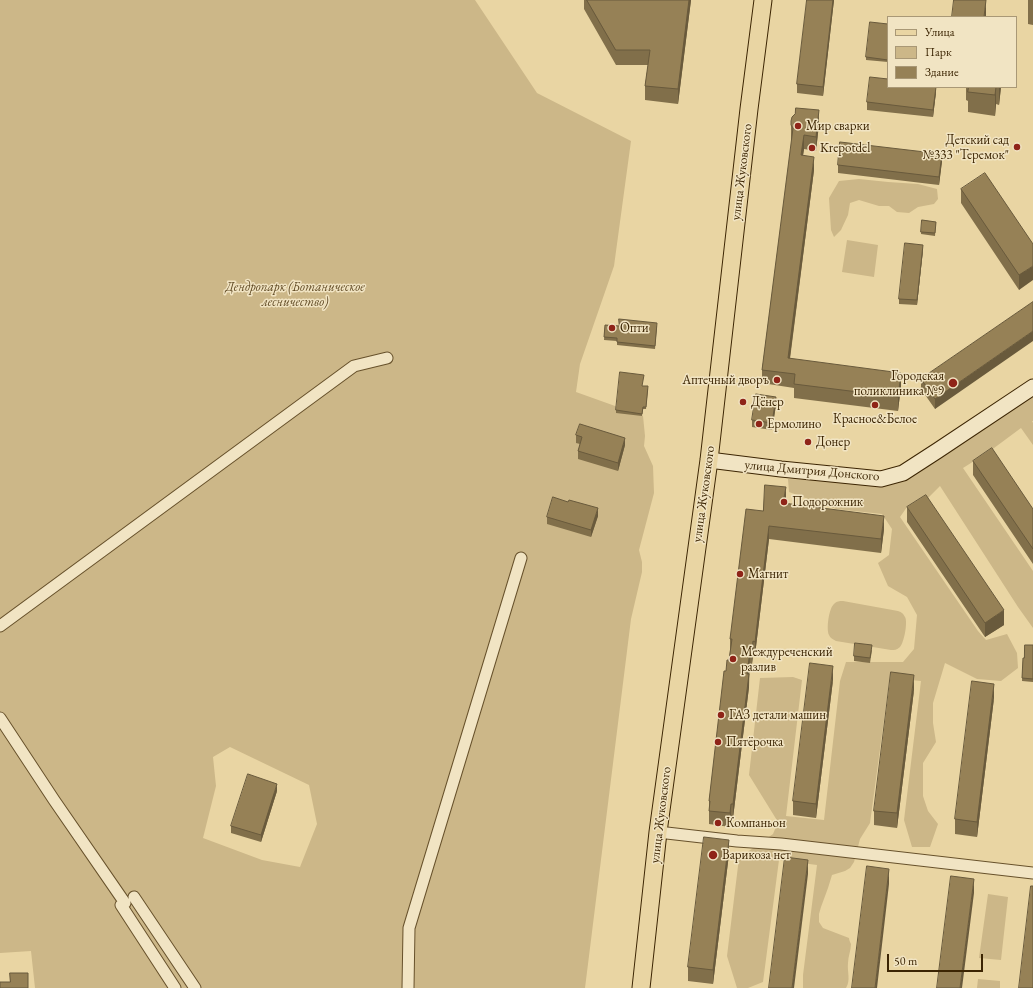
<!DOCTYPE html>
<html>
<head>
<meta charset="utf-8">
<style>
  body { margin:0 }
  #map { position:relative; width:1033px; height:988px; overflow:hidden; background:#e9d5a3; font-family:"EB Garamond",serif }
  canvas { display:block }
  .legend { position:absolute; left:887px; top:16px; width:130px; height:72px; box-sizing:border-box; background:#f1e4c3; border:1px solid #a99876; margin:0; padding:5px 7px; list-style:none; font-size:12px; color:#3c2503 }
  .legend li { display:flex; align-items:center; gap:8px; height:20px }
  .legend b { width:20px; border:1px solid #a99876 }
  .scale { position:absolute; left:887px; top:954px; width:96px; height:18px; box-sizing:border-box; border:2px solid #3c2503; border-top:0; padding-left:5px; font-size:12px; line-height:14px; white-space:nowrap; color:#3c2503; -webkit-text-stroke:3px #f1e4c3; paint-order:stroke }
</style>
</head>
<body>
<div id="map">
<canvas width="1033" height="988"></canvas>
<ul class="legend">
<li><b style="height:5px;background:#e9d5a3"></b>Улица</li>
<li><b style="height:11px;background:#ccb788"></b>Парк</li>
<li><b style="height:11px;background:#968156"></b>Здание</li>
</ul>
<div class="scale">50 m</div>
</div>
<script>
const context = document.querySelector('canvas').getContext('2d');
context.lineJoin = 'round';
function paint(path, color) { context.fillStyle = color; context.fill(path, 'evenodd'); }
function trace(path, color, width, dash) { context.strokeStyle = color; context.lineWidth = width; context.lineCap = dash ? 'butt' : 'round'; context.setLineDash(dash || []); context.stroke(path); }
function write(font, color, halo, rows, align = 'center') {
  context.font = font + ' "EB Garamond",serif'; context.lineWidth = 3; context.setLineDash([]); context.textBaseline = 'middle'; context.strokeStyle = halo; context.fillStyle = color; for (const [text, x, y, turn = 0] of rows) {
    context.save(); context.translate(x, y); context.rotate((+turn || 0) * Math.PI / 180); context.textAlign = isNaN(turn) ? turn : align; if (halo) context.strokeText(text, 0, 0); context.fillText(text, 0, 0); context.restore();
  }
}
paint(new Path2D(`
  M0 0H475L537 93 631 141 614 266 580 364 576 392 643 416 645 436 644 446 653 466 654 493 639 550 642 562V572L631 619 585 988H35L31 951 0 953ZM230 747 309 785 317 824 300 867 262 860 203 838 216 786 213 757Z
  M859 179 888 182 918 184 937 189 938 199 934 204 918 207 909 213 897 212 889 206H879L859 200 850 203 848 215 841 230 834 237 831 230 829 198 839 181Z
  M847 240 878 245 874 277 842 272Z
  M1033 392V421H1032L1033 423V445L1021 428 990 451 963 468 1033 571V628L1018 607 940 486 925 501 907 507 900 517 978 631 986 640 1007 634 1017 653 1018 668 1001 681 977 679 945 663 933 703V723L936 742 923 763V796L928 811 938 824 930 847H912L904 820 921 681 891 678 889 683 870 823 860 839 854 862 850 868 845 871 832 875 828 888 821 907 819 914V922L823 928 849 938C849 940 850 942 851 944 851 950 848 957 848 963 847 972 851 980 846 988H803V975L817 865 779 860 763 982 748 988H737L727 956 739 858 773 834 778 822 749 775 760 678 793 677 802 680 786 816 824 820 840 681 846 662H903L914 649 917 615 907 597 888 586 878 563 889 555 892 529 882 514 836 509 789 492 788 479 883 483Z
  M843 601 898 611C901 612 903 613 905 617 908 622 904 643 900 647 897 650 894 650 891 650L836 641C833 639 830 638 829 635 826 629 829 608 834 604 837 601 839 601 843 601Z
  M988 894 1008 897 1001 960 979 958Z
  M978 979 1000 981V988H977Z`), '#ccb788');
const street = new Path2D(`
  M0 626 354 366 387 358
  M0 718 54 800 125 903
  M658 832 737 841 781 844 1033 873
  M134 897 195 988
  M121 905 175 988
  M408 988 409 928 521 558`);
const secondary = new Path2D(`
  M709 460 781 469 881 479 903 473 937 451 1033 387`);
const primary = new Path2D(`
  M641 988 658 832 709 460 749 109 763 0`);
trace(street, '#67512b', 13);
trace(secondary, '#3c2503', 17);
trace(primary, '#3c2503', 19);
trace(street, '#f1e4c3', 11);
trace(secondary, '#f1e4c3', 15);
trace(primary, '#e9d5a3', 17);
paint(new Path2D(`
  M584 0H691L678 104 645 100V86L648 65H616L584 9Z
  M807 0H834L823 96 797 93V84Z
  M1028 0H1033V25L1028 24Z
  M888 24V62L866 60V57Z
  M966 87H1001L999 105 996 104 995 116 968 112V101L966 100Z
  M936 92 933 117 867 110V102Z
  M791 121 819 124 816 151 804 149 803 155 814 170 790 359 901 386 898 411 794 398V388L762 383V370L792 140 791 139Z
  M942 161 939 185 838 173V165Z
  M961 189 1033 244 1019 290 961 203Z
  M922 220 936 222 935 236 921 234Z
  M923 250 917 305 899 304V299Z
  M1033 302 935 409 921 389V379Z
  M605 325 619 326H657L655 349 617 345V341L604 340Z
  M643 386 648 389 646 409H643L642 416 616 413V410Z
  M776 405 772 430 752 427V420Z
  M576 435 625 445 618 471 578 459V451L580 444 576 443Z
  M973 461 1033 509V564L973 475Z
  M786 501 785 504 884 529 881 553 769 539 755 655H753L752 664H750L749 675V687L733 818 731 817 730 827 709 824V801L726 671 729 660 730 651V639L763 511Z
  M907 507 1004 625 985 637 907 522Z
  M598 516 591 537 547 524V517Z
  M1033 645V682L1022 681 1023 658H1024Z
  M872 650 870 663 854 661V656Z
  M833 680 816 818 793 815V801Z
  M914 690 897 828 874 825V811Z
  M994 698 977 837 955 834V819Z
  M277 791 261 842 231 833V826Z
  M729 854 713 984 688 981V967Z`), '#816f4a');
paint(new Path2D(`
  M689 0H691L678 104V89Z
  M833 0H834L823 96V87Z
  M986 0V17H984Z
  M936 87V92L933 117V110Z
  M996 87V104L995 116V95Z
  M999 87H1001L999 105Z
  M819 110V124L816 151V137Z
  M804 135V149L801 169V155Z
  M942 154V161L939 185V177Z
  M814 157V170L788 372V358Z
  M923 245V250L917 305V300Z
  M1033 266V280L1019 290V275Z
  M1033 331V341L935 409V399Z
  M901 373V386L898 411V397Z
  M776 397V405L772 430V423Z
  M625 438V445L618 471V463Z
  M786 487V501L783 517V503Z
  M598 508V516L591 537V530Z
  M884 516V529L881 553V539Z
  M769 526V539L755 655V642Z
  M1004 610V625L985 637V623Z
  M753 641V655L752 664V651Z
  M750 651 749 687 733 818V804Z
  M833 666V680L816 818V804Z
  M914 675V690L897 828V813Z
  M994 684V698L977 837V822Z
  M277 784V791L261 842V835Z
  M731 804V817L730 827V813Z
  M729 840V854L713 984V970Z
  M808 860V874L794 988H792Z
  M889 869V884L877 988H875Z
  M974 879V893L962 988H960Z`), '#695a3c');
const building = new Path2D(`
  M587 0H689L678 89 645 86 650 50H616Z
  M807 0H833L823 87 797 84Z
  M954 0H986L984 17H952Z
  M870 22 888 24V60L866 57Z
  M870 77 888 79V87H936L933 110 867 102Z
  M969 87H996L995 95 968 92Z
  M796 108 819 110 816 137 804 135 801 155 814 157 788 358 901 373 898 397 794 384 795 374 762 370 793 128 791 125V121L792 117 795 114Z
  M840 142 942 154 939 177 838 165Z
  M985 173 1033 244V266L1019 275 961 189Z
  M922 220 936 222 935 233 921 232Z
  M905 243 923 245 917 300 899 299Z
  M1033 302V331L935 399 921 379Z
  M619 319 657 323 655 346 617 342V338L604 337 605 325 619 326Z
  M620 372 644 375 642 386H648L646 407H643L642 414 616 410Z
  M756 394 776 397 772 423 752 420Z
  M580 424 625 438 618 463 578 451 582 437 576 435Z
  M992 448 1033 509V549L973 461Z
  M765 485 786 487 783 503 884 516 881 539 769 526 755 642 753 641 752 651H750L747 674H749L733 804H731L730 813 709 811 710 801H709L724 671H726L727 660H729L732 639H730L746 509 763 511Z
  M926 495 1004 610 985 623 907 507Z
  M553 497 568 502 569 500 598 508 591 530 547 517Z
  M855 643 872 645 870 658 854 656Z
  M1025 645H1033V679L1022 678 1023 658H1024Z
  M810 663 833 666 816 804 793 801Z
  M891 672 914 675 897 813 874 811Z
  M972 681 994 684 977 822 955 819Z
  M248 774 277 784 261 835 231 826Z
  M704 837 729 840 713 970 688 967Z
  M785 857 808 860 792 988H769Z
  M867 866 889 869 875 988H852Z
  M951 876 974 879 960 988H937Z
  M1031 886H1033V988H1019Z
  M10 973H28V988H0V982H10Z`);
paint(building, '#968156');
trace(building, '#695a3c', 1);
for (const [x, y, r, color] of [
  [798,126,4,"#8f2418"],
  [1017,147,4,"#8f2418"],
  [812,148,4,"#8f2418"],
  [612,328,4,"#8f2418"],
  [777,380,4,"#8f2418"],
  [953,383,5,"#8f2418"],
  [743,402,4,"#8f2418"],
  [875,405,4,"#8f2418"],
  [759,424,4,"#8f2418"],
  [808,442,4,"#8f2418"],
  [784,502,4,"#8f2418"],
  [740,574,4,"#8f2418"],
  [733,659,4,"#8f2418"],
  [721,715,4,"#8f2418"],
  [718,742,4,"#8f2418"],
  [718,823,4,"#8f2418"],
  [713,855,5,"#8f2418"]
]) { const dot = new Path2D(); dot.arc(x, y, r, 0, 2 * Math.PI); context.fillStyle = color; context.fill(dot); trace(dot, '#f1e4c3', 1.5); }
write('13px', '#3c2503', '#f1e4c3', [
  ["Мир сварки",806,126],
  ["Детский сад",1009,140,"right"],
  ["№333 \"Теремок\"",1009,155,"right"],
  ["Krepotdel",820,148],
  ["Опти",620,328],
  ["Городская",944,376,"right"],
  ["поликлиника №9",944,391,"right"],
  ["Аптечный дворъ",769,380,"right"],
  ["Дёнер",751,402],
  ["Красное&Белое",875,419,"center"],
  ["Ермолино",767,424],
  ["Донер",816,442],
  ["Подорожник",792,502],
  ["Магнит",748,574],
  ["Междуреченский",741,652],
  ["разлив",741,667],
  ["ГАЗ детали машин",729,715],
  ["Пятёрочка",726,742],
  ["Компаньон",726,823],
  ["Варикоза нет",722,855]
], 'left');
write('13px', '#3c2503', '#f1e4c3', [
  ["улица Жуковского",742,172,-83],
  ["улица Дмитрия Донского",812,471,5],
  ["улица Жуковского",704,494,-82],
  ["улица Жуковского",661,815,-83]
]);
write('italic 13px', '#604a24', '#f1e4c3', [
  ["Дендропарк (Ботаническое",295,287],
  ["лесничество)",295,302]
]);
</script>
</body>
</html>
